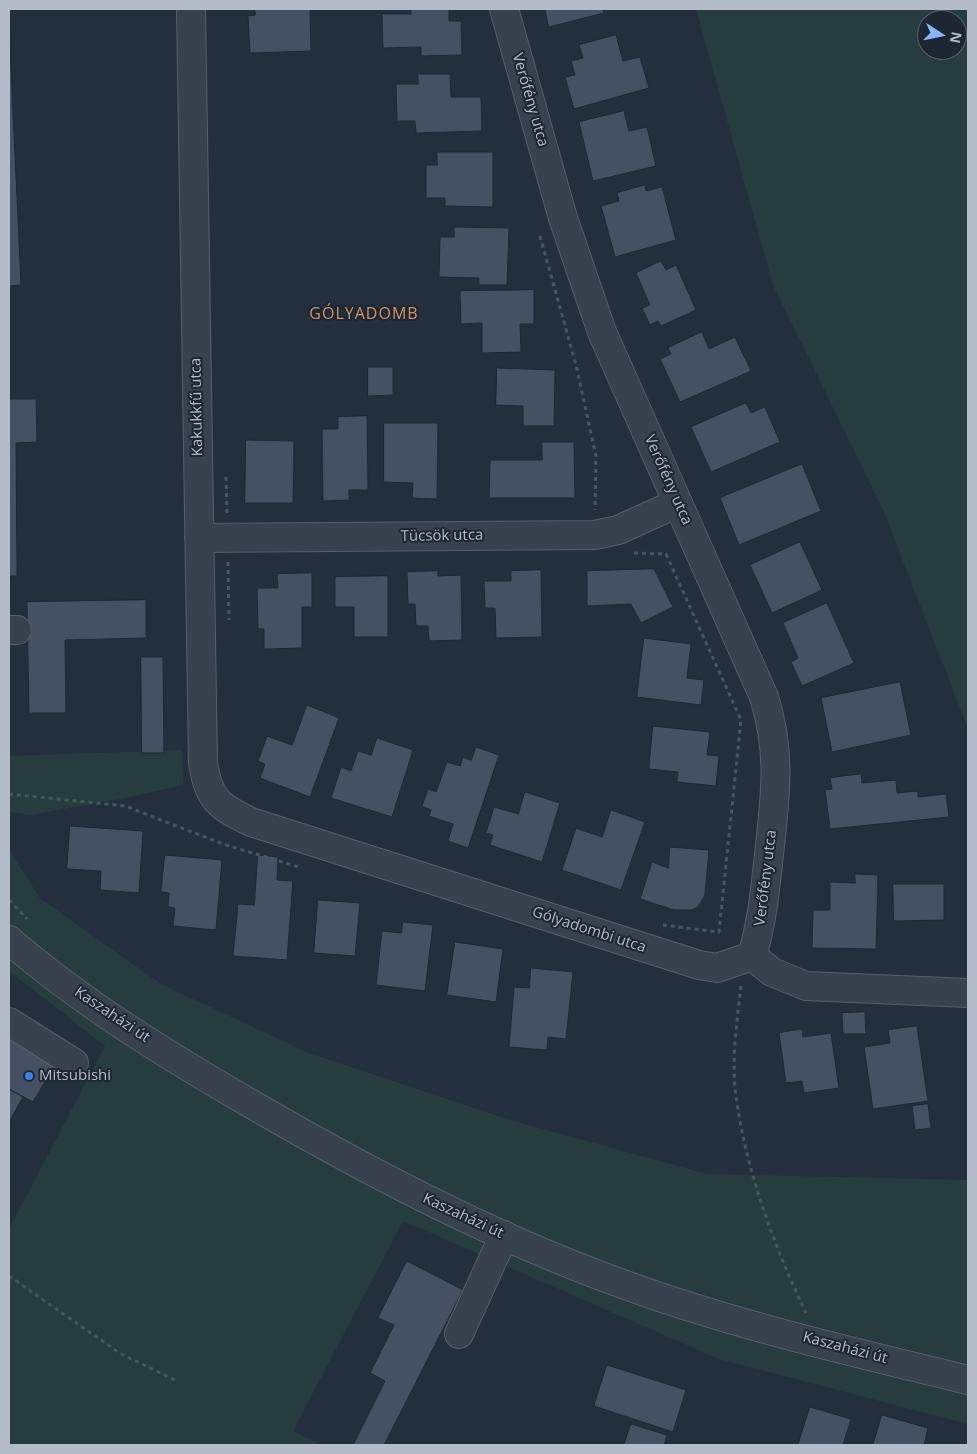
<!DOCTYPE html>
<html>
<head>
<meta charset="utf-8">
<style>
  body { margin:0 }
  #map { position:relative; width:977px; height:1454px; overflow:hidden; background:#242f3e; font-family:"Open Sans",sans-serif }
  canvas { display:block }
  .frame { position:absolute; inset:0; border:10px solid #b4bcc9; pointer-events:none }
  .north { position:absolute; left:917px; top:10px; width:50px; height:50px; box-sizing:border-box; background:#1d2633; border:1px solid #59626f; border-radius:50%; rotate:101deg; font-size:14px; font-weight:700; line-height:20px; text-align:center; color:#b4bcc9 }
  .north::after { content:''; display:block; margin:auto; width:18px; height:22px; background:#8ab4f8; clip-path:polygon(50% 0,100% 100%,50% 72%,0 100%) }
</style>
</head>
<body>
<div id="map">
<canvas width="977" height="1454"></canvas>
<div class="frame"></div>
<div class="north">N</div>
</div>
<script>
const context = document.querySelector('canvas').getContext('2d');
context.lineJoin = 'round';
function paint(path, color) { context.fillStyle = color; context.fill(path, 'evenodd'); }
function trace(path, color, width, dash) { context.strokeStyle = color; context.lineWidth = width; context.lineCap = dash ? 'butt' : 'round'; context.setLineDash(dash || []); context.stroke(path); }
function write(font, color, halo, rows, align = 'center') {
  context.font = font + ' "Open Sans",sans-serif'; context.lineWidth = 4; context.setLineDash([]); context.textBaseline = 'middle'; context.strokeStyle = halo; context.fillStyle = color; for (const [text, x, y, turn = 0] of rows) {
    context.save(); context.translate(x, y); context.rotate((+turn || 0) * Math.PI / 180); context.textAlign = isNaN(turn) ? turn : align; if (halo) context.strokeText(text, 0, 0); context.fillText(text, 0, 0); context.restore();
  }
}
paint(new Path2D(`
  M696 9H968V729L884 512 773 285ZM927 20H957V50H927Z
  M182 750 183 785 130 797 31 815 9 812V756Z
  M9 850 40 898 161 984 309 1053 510 1120 707 1174 968 1180V1424L719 1359 403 1221 293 1431 321 1445H9V1229L105 1046 9 971Z`), '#263c3f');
const building = new Path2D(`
  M255 9H310L311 51 250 53 248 16 255 15Z
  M411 9H449V21H461L462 55 421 56V47L383 48 382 14H411Z
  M545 9H603L604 13 549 27Z
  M9 26 21 285 9 286Z
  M616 35 623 61 640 57 649 88 574 109 565 77 575 75 571 61 583 58 579 45Z
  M418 74H450L451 97H481L482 131 416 133 415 121H397L396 84H418Z
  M624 111 629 131 647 127 656 166 593 181 579 122Z
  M437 152H493V207L445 206V198H426V165H437Z
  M645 185 646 191 662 187 676 240 615 257 601 206 619 201 617 193Z
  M454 227 509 228 507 285H479V278L439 277 440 237H454Z
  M661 261 666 270 676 265 696 310 661 326 658 321 650 325 642 308 650 305 636 273Z
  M534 290V324H520L521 352 482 353V323L461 324 460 291Z
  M702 332 709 349 735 337 751 371 680 402 660 359 671 354 668 348Z
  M368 367H393V395L368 396Z
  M497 368 555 370 554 426H523V406L496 405Z
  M9 399H36L37 442 16 443 17 576H9Z
  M746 403 751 413 765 407 780 442 711 472 691 427Z
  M367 416 368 490H349V500L323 501 322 429H338V417Z
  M384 423H438L437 499 412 498 413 483 384 482Z
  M246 440 294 441 293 503H245Z
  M542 442H574L575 498H489L490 460H542Z
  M802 464 821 511 739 545 720 498Z
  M800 542 822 590 772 613 750 565Z
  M654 569 673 607 641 623 631 604 587 606V571Z
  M541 570 542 637 496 638 495 608H485L484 581H511V571Z
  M438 571V576L461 575 462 640 429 641 428 626H416L415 604H408L407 572Z
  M312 573V607H302V648L264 649V629H258L257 588H278L277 574Z
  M388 576V637H354V607H335V577Z
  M146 600V638L65 640 66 713H29L27 602Z
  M827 603 854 663 802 686 791 662 798 658 783 623Z
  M644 638 691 644 687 678 704 680 701 705 637 697Z
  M141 657H163L164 753H142Z
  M900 682 911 735 832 752 821 698Z
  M307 705 339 718 310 797 260 778 265 764 258 761 267 736 292 745Z
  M653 726 710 732 707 755 719 756 716 786 677 782 678 772 649 769Z
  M377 738 413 750 392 817 331 798 341 767 351 771 358 751 371 755Z
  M476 747 499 755 468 848 448 841 453 824 429 816 431 810 422 806 428 789 436 792 447 762 460 766 463 757 471 760Z
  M861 774 862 783 896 780 897 793 918 791V797L946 794 949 817 830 829 825 790 832 789 830 778Z
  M525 792 560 803 542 862 490 845 493 835 486 833 494 807 518 814Z
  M611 810 645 822 621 890 562 870 576 828 602 837Z
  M70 826 143 831 139 893 100 890 101 871 67 869Z
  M670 847 709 850 705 895 698 907 692 910H674L640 899 652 862 668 868Z
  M165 855 222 860 216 930 173 926 175 908 168 907 169 893 161 892Z
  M258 855 278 857 277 880 293 881 287 960 233 956 238 904 254 905Z
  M855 874 878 875 876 949 812 948 813 910H830V882L855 883Z
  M893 884H944V920L894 921Z
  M318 900 360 903 355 956 314 953Z
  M403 922 433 925 425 991 376 985 382 931 401 933Z
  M455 942 503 949 496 1002 447 995Z
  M531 968 573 972 566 1039 548 1037 547 1050 509 1047 514 987 529 988Z
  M865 1012 866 1034H843L842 1013Z
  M917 1026 928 1101 873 1109 864 1047 890 1043 888 1030Z
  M802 1029 803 1037 831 1033 839 1088 804 1093 802 1081 786 1083 779 1033Z
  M9 1036 56 1063 33 1102 9 1089Z
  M9 1089 23 1097 9 1122Z
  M928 1104 931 1128 915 1130 912 1106Z
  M407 1261 463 1290 384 1445H353L385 1381 370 1373 394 1325 378 1318Z
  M607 1365 686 1390 673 1432 594 1406Z
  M810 1407 851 1419 843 1445H798Z
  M882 1415 928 1428 924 1445H873Z
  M631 1424 667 1435 664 1445H624Z`);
paint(building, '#455162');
trace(building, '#1f2835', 1);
const minor = new Path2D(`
  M191 9 203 763C209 800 218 806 251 822L699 965 717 968 752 956 772 972 806 986 968 993
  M504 9 563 218 602 332 764 697C782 755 775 797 769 855 765 890 762 923 752 956
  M199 538 595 535 618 530 678 503
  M9 630H17
  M9 940C81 1002 165 1054 248 1102 375 1176 508 1245 648 1293 752 1329 862 1354 968 1380
  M9 1022 74 1063
  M459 1334 504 1235`);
trace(minor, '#565f6c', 30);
trace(new Path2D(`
  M540 236 576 365 596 456 595 510
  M226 477 227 513
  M634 553 666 554 741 720 719 932 663 925
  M228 562 229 620
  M9 794 125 806 223 844 302 868
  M9 900 27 919
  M741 986C737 1021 731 1062 736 1096 746 1171 774 1246 806 1313
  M9 1276 121 1354 177 1381`), '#44595c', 3, [4, 4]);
trace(minor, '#38414e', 28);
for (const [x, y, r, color] of [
  [29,1076,5,"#3f7fe0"]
]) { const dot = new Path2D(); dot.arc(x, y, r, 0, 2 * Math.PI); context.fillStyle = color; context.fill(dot); trace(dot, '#1d2633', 2); }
write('15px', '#b4bcc9', '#1d2633', [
  ["Verőfény utca",530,100,74],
  ["Kakukkfű utca",197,407,-91],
  ["Verőfény utca",668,480,66],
  ["Tücsök utca",442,536,-1],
  ["Verőfény utca",766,878,-83],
  ["Gólyadombi utca",589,930,18],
  ["Kaszaházi út",112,1015,34],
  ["Kaszaházi út",463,1216,25],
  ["Kaszaházi út",845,1348,15]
]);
write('15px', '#b4bcc9', '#1d2633', [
  ["Mitsubishi",39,1076]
], 'left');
context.letterSpacing = '1px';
write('16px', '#d59563', '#1d2633', [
  ["GÓLYADOMB",364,314]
]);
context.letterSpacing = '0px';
</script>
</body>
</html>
